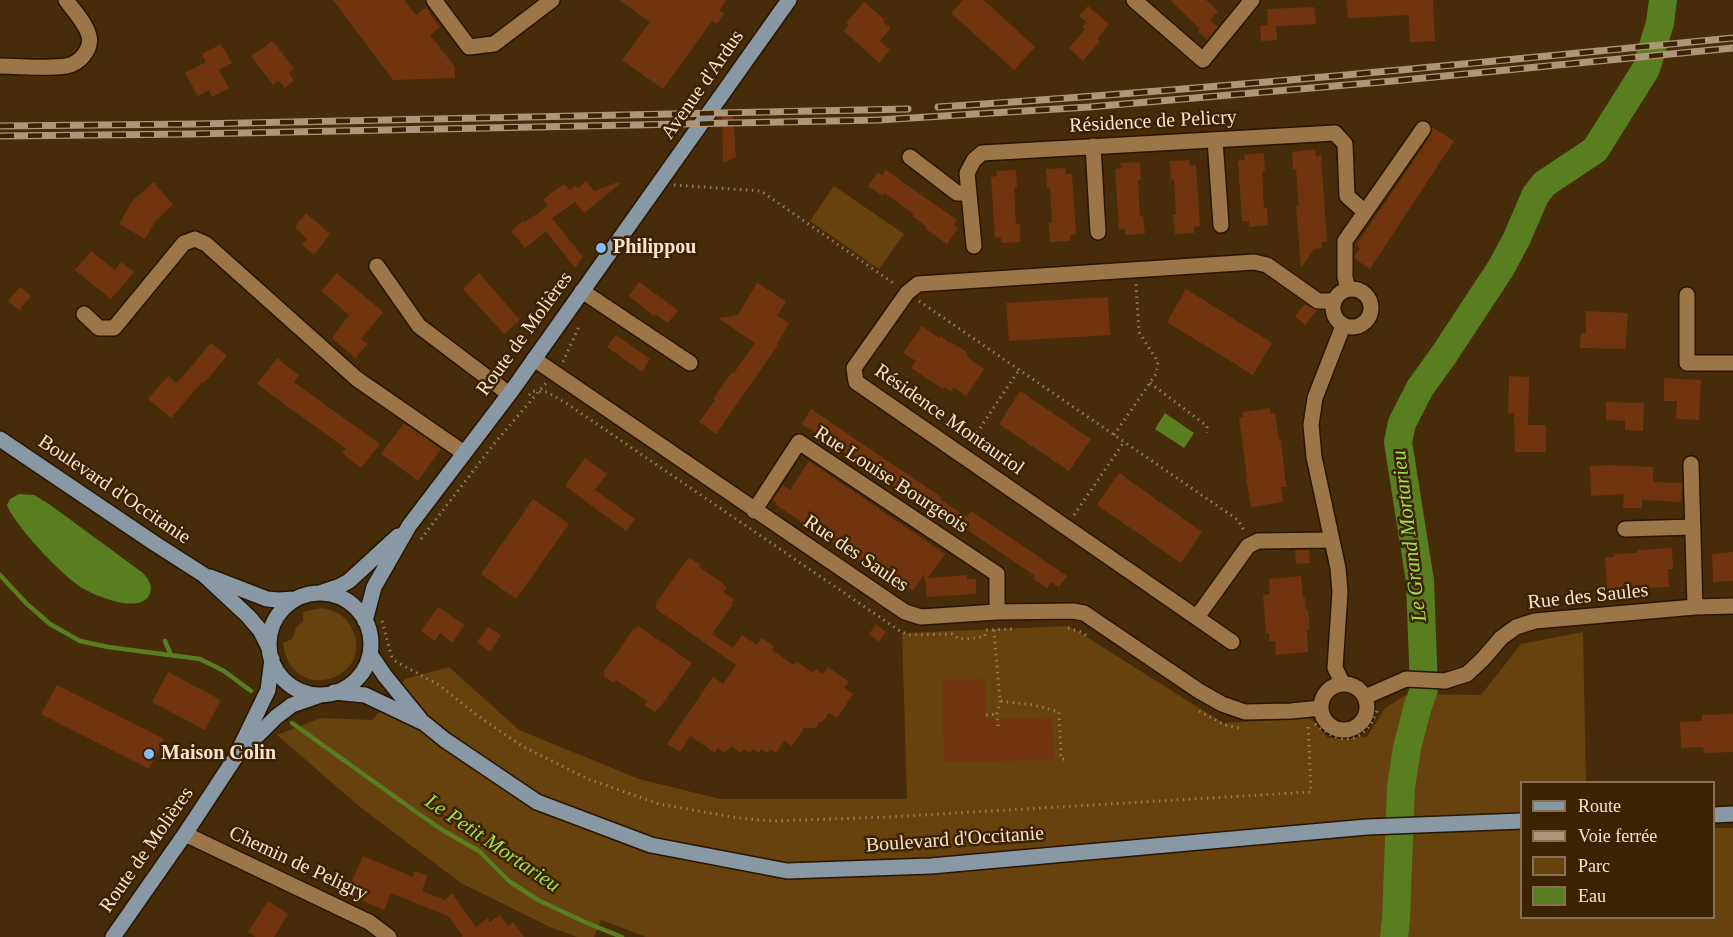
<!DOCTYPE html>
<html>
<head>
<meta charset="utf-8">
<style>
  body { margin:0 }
  #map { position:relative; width:1733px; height:937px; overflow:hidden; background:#462c08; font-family:Georgia,serif }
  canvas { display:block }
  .legend { position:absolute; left:1520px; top:781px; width:195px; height:138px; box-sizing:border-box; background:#3b2200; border:2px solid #877052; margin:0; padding:8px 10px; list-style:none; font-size:18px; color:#fae4cd }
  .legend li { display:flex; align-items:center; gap:12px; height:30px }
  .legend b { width:30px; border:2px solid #877052 }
</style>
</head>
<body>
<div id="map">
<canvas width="1733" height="937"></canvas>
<ul class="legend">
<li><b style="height:8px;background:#8898a4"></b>Route</li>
<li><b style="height:8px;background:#ae967a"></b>Voie ferrée</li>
<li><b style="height:16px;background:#67410e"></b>Parc</li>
<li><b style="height:16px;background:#587e20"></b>Eau</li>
</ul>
</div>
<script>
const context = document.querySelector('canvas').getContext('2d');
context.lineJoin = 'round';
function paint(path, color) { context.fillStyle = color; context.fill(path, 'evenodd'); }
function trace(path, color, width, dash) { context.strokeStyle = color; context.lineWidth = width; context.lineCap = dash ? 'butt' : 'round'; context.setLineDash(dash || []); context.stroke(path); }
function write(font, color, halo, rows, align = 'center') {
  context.font = font + ' Georgia,serif'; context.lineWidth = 5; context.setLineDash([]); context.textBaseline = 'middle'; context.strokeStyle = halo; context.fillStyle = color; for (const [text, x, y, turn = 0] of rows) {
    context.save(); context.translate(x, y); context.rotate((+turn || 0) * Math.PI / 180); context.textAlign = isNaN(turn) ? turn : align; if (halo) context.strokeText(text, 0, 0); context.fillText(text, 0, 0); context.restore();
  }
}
paint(new Path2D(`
  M834 186 904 234 879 269 810 221Z
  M321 608C336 610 348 617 353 631 374 680 290 706 283 643L292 639 296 628 303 621V612Z
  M1069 626 1223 723 1310 718 1328 738 1367 737 1385 708 1408 694 1481 695 1521 644 1583 632 1586 782H1522V918H1714V828H1733V937H646L601 920 594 937H577L552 928 461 883 360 807 277 735 321 718 373 720 405 679 449 667 519 730 639 779 720 799H907L902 633Z`), '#67410e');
paint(new Path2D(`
  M1165 413 1194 433 1184 448 1155 429Z
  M19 494 34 495 49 504 143 573C148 579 153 585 150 593 143 615 98 597 84 589 64 578 15 526 7 505L10 499Z`), '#587e20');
trace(new Path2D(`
  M0 575 26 603 50 624 80 641 108 647 200 659 224 671 251 691
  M165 641 171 655
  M292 723 419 814 444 831 479 851 509 881 538 900 587 923 622 937`), '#587e20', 4.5);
trace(new Path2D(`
  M1394 937 1396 919 1401 787 1407 748 1417 709 1424 689 1420 581 1398 442 1402 423 1420 388 1443 356 1501 268 1517 238 1535 196 1544 184 1595 150 1646 69 1660 23 1663 0`), '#587e20', 28);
paint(new Path2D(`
  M333 0H404L416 15 426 8 440 27 430 35 455 67V78L393 80Z
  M619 0H726L719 11 724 14 717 24 712 21 663 89 622 60 650 22Z
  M963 0H984L1035 47 1014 70 951 13Z
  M1170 0H1206L1218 11 1210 20 1218 27 1207 40 1198 31 1200 29Z
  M1346 0H1433L1435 41 1410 42 1409 15 1348 18Z
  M864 2 885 20 883 22 891 28 880 41 890 50 879 63 844 31 849 25 846 23Z
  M1088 6 1109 24 1097 39 1100 41 1083 61 1069 48 1085 29 1082 27 1086 22 1079 16Z
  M1314 7 1316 24 1276 26 1277 40 1261 41 1260 26 1268 25 1267 9Z
  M273 41 294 69 289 73 294 80 285 88 278 80 273 85 251 56Z
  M221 44 232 63 219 70 229 88 212 97 209 90 198 96 185 73 206 62 202 54Z
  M722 116H733L736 157 723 163Z
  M1432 127 1454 141 1370 269 1355 259V256L1360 248 1356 245 1431 135Z
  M1306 150H1315L1316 156 1321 155 1327 242H1321L1322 248 1314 249 1301 268 1296 206H1299L1296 169 1293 170 1292 152Z
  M1264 153 1265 171 1262 172 1264 208 1267 207 1268 225 1249 227V221H1242L1238 161 1245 160 1244 155Z
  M1189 160 1190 166 1196 165 1200 226 1194 227V233L1175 234 1173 215H1176L1174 179 1171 180 1170 161Z
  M1140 162 1141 180H1138L1140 216H1143L1145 234 1125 235V229L1119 230 1115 169 1121 168 1120 163Z
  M1065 168 1066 174H1072L1076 234 1070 235V241L1050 242 1049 223H1052L1050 188H1047L1046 169Z
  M886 170 957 220 954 225 958 228 947 244 926 229 927 227 912 216 914 214 884 193 883 196 868 186 878 172 882 175Z
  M1016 170 1017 188H1014L1016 224 1020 223V242L1001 243V237L995 238 991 177 997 176 996 171Z
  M586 181 594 191 618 182 620 184 584 213 575 202 552 218 583 257 575 268 546 231 525 248 511 231 523 221 525 222 548 206 543 199 564 184 570 190 575 186 578 188Z
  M154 182 173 205 156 220 145 239 119 224 133 200Z
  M306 213 330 234 314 255 302 245 307 239 295 227Z
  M91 251 115 270 121 262 134 272 111 299 75 270Z
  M337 273 383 312 361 339 368 344 355 358 332 338 349 315 321 291Z
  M479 273 520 320 504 334 463 289Z
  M639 282 678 310 668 323 655 314 654 316 629 296Z
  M757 283 786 301 777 316 789 323 777 344 778 345 716 434 699 422 715 400 713 399 732 372 734 373 755 343 718 318 738 315Z
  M20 287 31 296 19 310 8 301Z
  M1186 289 1272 343 1253 375 1167 322Z
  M1108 297 1110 335 1009 341 1006 303Z
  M1305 304 1317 310 1305 325 1295 316Z
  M1586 311 1628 313 1625 349 1580 348 1581 333H1586Z
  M922 326 939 338 940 336 950 343 951 342 968 353 966 355 972 361 984 369 966 396 954 387 951 392 945 387 943 389 911 368 916 361 903 353Z
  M616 335 650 359 642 372 607 347Z
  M211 343 227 356 204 383 202 382 171 418 148 399 168 376 177 383Z
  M277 358 299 375 294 382 380 444 361 468 342 453 346 449 257 384Z
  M1509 376 1529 377 1528 425H1546V452H1515L1514 413H1508Z
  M1664 378 1701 380 1699 420 1676 419 1677 401H1664Z
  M1020 391 1091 439 1069 471 999 424Z
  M1606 402 1644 403 1643 431 1625 430V421L1606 420Z
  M1270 408 1271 414 1275 413 1279 440 1281 439 1286 487H1281L1283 502 1251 507 1246 478H1247L1239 418 1243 417V412Z
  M811 409 941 497 940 499 967 517 971 511 1067 576 1059 587 1051 582 1047 588 1033 579 1035 576 988 544 962 526 958 532 930 513 931 511 817 434 802 424Z
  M404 423 441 449 418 481 381 454Z
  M585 458 607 474 595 490 635 519 626 531 565 486Z
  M809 461 945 554 928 578 967 575V579H976V594L927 597 924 574 913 591 908 587 906 590 900 586 899 588 775 504 776 503 772 500 783 485 790 490Z
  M1610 465 1653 467V482L1682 483 1681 502 1642 500V508H1623L1624 494 1591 496 1590 466Z
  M1119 473 1202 532 1181 563 1097 505Z
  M533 499 569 524 516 599 481 574Z
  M1672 548 1673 569H1668L1669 587 1607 590 1605 557H1614V554L1637 553V550Z
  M1295 550H1309L1310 563 1296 564Z
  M1733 552V581L1713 582 1712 554Z
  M690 558 701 565 699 567 724 584V586L727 588 723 592 734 600 731 603 733 604 712 634 733 648 742 635 757 645 762 638 774 646 772 650 794 665 797 662 813 673 816 669 823 674 828 667 849 682 844 688 853 694 837 718 829 713 822 722 820 721 816 728H804L792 746 784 741 776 753 770 749 768 753 761 749 759 753 753 749 750 753 744 749 741 753 731 746 725 753 718 748 715 753 690 736 680 752 667 744 713 677 723 684 736 665 655 608 657 605 655 604 687 560Z
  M1301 576 1303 597H1305L1306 610H1308L1310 629 1307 630 1308 652 1276 655 1275 641H1269V633H1266L1263 595 1270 594 1269 579Z
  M438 607 465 625 452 643 440 633 435 641 421 631Z
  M876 624 886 632 879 642 869 634Z
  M638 626 692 663 658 710 657 709 655 712 644 705 647 701 616 680 614 683 603 676 605 673 603 672 623 644 634 628 636 629Z
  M488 627 501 635 490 652 477 642Z
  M168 672 221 700 205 730 152 702Z
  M985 679 986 719 1052 717 1054 760 944 762 942 681Z
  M57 685 164 739 149 769 41 714Z
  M1733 714V752L1704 753 1703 747 1681 748 1680 722 1702 721V715Z
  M363 856 413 877 415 871 427 876 422 891 445 900 452 893 476 927 488 918 490 922 500 915 508 926 513 922 524 937H461L463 936 448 916 391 893 384 910 346 894Z
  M268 901 288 914 274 937H256L248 932Z`), '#70350e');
const minor = new Path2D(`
  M434 0 469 47 494 44 552 0
  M1134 0 1203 60 1252 0
  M0 66C21 66 46 69 66 66 79 64 92 50 89 36 86 23 73 10 66 0
  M1215 140 1221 225
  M1093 146 1098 232
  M910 157 957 193H969
  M974 246 967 173 974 160 982 153 1335 133 1345 144 1347 196 1365 212
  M377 266 419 326 509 394
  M1333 308a19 19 0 1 1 38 0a19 19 0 1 1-38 0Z
  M1348 289 1345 277V241L1423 129
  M582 291 690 363
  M1687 295V363H1733
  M84 314 99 328H114L184 243 195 239 206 244 357 379 464 453
  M1343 326 1315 398 1311 425 1314 457 1338 568 1340 592 1335 668 1343 684
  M534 359 905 612 921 617 997 612 1073 611 1084 613 1199 691 1222 704 1245 712 1291 711 1321 708
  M1691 464 1695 607
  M754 511 799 442 997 574V612
  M1625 529 1693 527
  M1197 617 1248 546 1258 541 1332 540
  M1232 642 856 382 854 368 907 293 918 284 1254 262 1267 265 1318 301H1334
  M1321 707a23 23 0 1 1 46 0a23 23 0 1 1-46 0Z
  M1365 697 1406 679 1445 681 1467 674 1483 659 1501 638 1516 627 1535 621 1695 607 1733 606
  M185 834 369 922 389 937`);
const major = new Path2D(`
  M0 439 154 543 204 575 248 616 260 630 269 648
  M210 577 267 599 278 600 295 599
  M322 592 340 586 349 581 398 536
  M269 644a51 51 0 1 1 102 0a51 51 0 1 1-102 0Z
  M365 621 374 587 409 526 513 389 789 0
  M370 654 385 676 420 719
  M334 692 365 695 424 723 445 740 537 802 651 845 787 871 931 866 1367 827 1522 821
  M242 751 276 717 292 705 318 696
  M1714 815 1733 814
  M113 937 185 834 235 758 268 690 272 659`);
trace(minor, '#281500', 18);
trace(major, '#281500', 18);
trace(new Path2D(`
  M674 185 761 191 896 285
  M919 301 1238 520 1245 532
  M563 362 580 324
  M1150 383 1207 426V433
  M529 395 533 391 547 392 569 405 900 631 909 635 952 634 959 639 977 638 985 636 986 630 1013 629
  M1114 435 1156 374 1158 362 1139 332 1136 283
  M970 443 1019 370
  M1074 515 1124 442
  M421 539 493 445 546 383
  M382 621 392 658
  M1068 628 1081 632 1089 637
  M994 630 1000 701 1034 705 1059 712 1061 759H1065
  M395 661 439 685 478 716 522 746 588 779 659 804 738 818 773 821 889 817 1311 792 1308 723
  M1199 711 1225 725 1239 728
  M986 715 997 714
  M1315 724C1343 748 1366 743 1378 708
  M998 726 997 714 1000 701`), '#947c5d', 3, [1.5, 4.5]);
trace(minor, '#9c7649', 15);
trace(major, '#8898a4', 15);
const rail = new Path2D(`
  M938 107C1204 90 1468 64 1733 38
  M0 126 196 124 908 109
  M0 136 191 134 878 120 1089 107 1393 81 1733 48`);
trace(rail, '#ae967a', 7);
trace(rail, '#3b2200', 4.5, [14]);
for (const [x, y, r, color] of [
  [601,248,6,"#80bdfa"],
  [149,754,6,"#80bdfa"]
]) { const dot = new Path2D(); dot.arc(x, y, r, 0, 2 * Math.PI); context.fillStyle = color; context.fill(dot); trace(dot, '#3b2200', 2); }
write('20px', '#fae4cd', '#3b2200', [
  ["Avenue d'Ardus",703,85,-55],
  ["Résidence de Pelicry",1153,122,-3],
  ["Route de Molières",525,334,-54],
  ["Résidence Montauriol",949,420,35],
  ["Rue Louise Bourgeois",891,480,33],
  ["Boulevard d'Occitanie",114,490,34],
  ["Rue des Saules",856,554,34],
  ["Rue des Saules",1588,597,-6],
  ["Boulevard d'Occitanie",955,840,-4],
  ["Route de Molières",147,850,-55],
  ["Chemin de Peligry",298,864,25]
]);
write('bold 20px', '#fae4cd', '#3b2200', [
  ["Philippou",613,248],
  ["Maison Colin",161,754]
], 'left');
write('italic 21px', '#a3e24a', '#3b2200', [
  ["Le Grand Mortarieu",1410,536,-97],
  ["Le Petit Mortarieu",492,844,34]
]);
</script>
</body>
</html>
